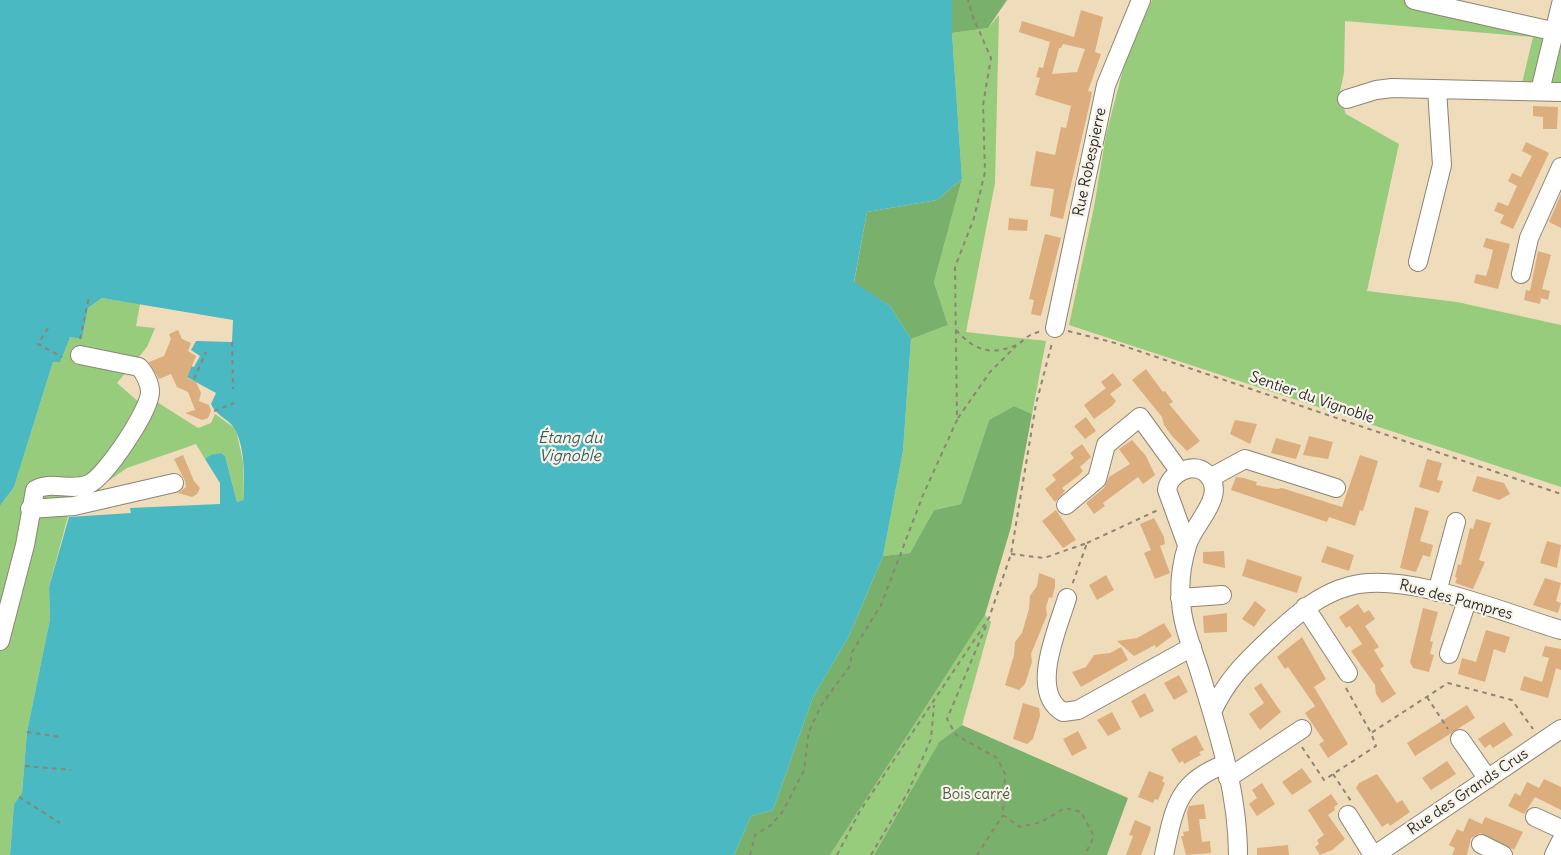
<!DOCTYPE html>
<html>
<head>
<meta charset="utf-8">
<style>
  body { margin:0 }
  canvas { display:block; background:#efdcbb }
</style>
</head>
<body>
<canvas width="1561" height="855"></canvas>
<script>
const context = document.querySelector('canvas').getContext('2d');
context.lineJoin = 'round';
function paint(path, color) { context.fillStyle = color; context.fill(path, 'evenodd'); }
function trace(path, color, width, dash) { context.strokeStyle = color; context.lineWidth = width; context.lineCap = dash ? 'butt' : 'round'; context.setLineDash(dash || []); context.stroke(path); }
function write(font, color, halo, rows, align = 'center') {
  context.font = font + ' Delius,sans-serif'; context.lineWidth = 4.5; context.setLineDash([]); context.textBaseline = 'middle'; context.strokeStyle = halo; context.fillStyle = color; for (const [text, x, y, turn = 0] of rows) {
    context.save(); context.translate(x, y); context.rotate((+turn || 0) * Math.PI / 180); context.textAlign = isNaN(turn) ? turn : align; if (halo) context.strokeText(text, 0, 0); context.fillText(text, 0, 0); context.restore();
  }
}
paint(new Path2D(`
  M1152 0H1443L1561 25V102L1518 100 1533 37 1345 21 1344 73 1339 96 1346 114 1399 144 1367 291 1457 302 1561 325V487L1069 325 1094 207 1106 135 1127 54Z
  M999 15 995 183 966 332 1046 341 1032 414 1014 406 989 420 961 504 934 510 910 553 883 556 903 451 911 339 948 325 934 282 962 179 952 33 988 28Z
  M102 298 140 304 136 326 155 328 147 347 117 383 150 412 157 402 198 428 211 423 215 414 236 429 243 462 244 496 243 500 237 502 225 456 221 453 205 459 196 444 127 468 101 486 98 495 72 501 49 587 50 619 27 732 22 793 14 804 10 855H0V506L14 487 53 362 70 337 82 339 88 308Z
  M985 615 991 622 962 725 939 742 874 855H830Z`), '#97cc7d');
paint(new Path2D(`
  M952 0H1007L988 28 952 33Z
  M962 179 934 282 948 325 911 339 890 306 854 283 867 212 937 200Z
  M1014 406 1032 414 1011 527 985 615 830 855H734L751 816 773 810 813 697 849 636 883 556 910 553 934 510 961 504 989 420Z
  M962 725 1128 798 1107 855H874L939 742Z`), '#79b06c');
paint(new Path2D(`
  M0 0H952V33L962 179 937 200 867 212 854 282 890 306 911 339 903 451 883 556 849 636 813 697 773 810 751 816 734 855H10L14 804 22 793 27 732 50 619 49 587 69 517 131 513 130 508 220 504V483L205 459 211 455 221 453 225 456 237 502 243 500 244 496C244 476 245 450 236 431 231 420 216 416 211 404L216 393 183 375 185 364 194 367 200 356 191 350 196 341 232 342 233 320 102 298 88 308 82 339 70 337 60 362H53L14 487 0 506Z`), '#4ab9c1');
paint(new Path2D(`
  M1081 10 1103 17 1095 52 1101 54 1088 91 1092 92 1091 98 1063 219 1050 216 1054 189 1030 186 1036 151 1055 155 1061 127 1066 128 1071 106 1035 95 1040 78 1036 77 1039 67 1043 68 1050 42 1019 32 1022 21 1074 37ZM1063 44 1085 49 1077 72 1052 74 1059 48H1061Z
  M1533 106 1558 107 1557 129H1543V117L1533 116Z
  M1526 142 1549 153 1513 229 1500 223 1504 215 1494 211 1498 202 1508 206 1517 186 1508 181 1512 173 1521 177 1532 156 1522 151Z
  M1561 194V228L1549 222Z
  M1009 218 1028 220 1027 231 1008 230Z
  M1045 234 1061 238 1041 316 1031 314 1034 300 1029 299Z
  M1486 238 1510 244 1498 289 1474 283 1476 274 1486 276 1489 267 1493 250 1483 247Z
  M1538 251 1551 255 1542 289 1550 291 1548 300 1541 298 1540 304 1524 300 1526 290 1530 291Z
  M178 330 182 339 191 343 188 351 196 356 187 378 196 382 201 393 199 401 209 405 211 411 208 418 202 420 185 413 195 410 188 392 177 387 171 374 159 379 149 362 164 356 171 339 169 334Z
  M1146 369 1163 392 1165 391 1173 402 1169 404 1200 441 1187 451 1172 436 1164 425 1162 417 1132 380Z
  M1113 373 1122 385 1110 394 1116 401 1112 406 1094 419 1084 405 1106 388 1109 392 1101 382Z
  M1086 417 1096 431 1085 439 1074 426Z
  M1235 420 1257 424 1250 444 1230 434Z
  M1309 436 1333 442 1328 459 1303 455Z
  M1276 438 1301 445 1296 459 1271 453Z
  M1132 440 1146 456 1155 475 1143 484 1138 477 1103 503 1105 506 1094 514 1086 503 1104 488 1109 477 1130 464 1119 449Z
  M1082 444 1091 457 1080 467 1083 471 1078 476 1062 488 1065 491 1055 502 1045 489 1056 480 1052 475 1074 458 1070 453Z
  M183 455 194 481 200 488 197 494 192 497 178 493 186 487 185 481 174 459Z
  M1360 455 1378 461 1363 511 1360 510 1355 526 1329 517 1327 522 1231 490 1236 477 1244 478 1257 482 1256 485 1277 489 1282 488 1342 507Z
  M1427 459 1442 463 1437 480 1443 481 1439 493 1419 487Z
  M1477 476 1504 483 1510 494 1499 500 1472 491Z
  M1415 507 1429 511 1420 541 1433 545 1430 557 1423 555 1416 572 1400 568Z
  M1056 510 1076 540 1063 548 1042 521Z
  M1154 518 1164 537 1165 544 1160 546 1170 573 1155 579 1144 553 1151 550 1140 524Z
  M1476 519 1491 523 1479 560 1485 562 1473 589 1455 583 1457 578 1455 577 1458 564 1461 565 1470 528 1473 529Z
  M1547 541 1561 545 1557 568 1540 563Z
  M1327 546 1354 555 1349 571 1321 562Z
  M1224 551 1225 568 1203 563V552Z
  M1247 559 1302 577 1297 593 1242 576Z
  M1039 573 1055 579V587L1052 598 1049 597 1046 607 1047 615 1031 654 1032 662 1025 684 1019 690 1005 685 1014 655 1015 642 1022 633 1029 609 1030 596 1037 586Z
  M1106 575 1114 590 1097 600 1089 585Z
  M1545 578 1561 583 1556 601 1561 603 1558 613 1533 605Z
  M1255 601 1266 610 1254 627 1242 619Z
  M1358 604 1364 613 1369 610 1375 619 1365 626 1379 647 1374 650 1384 666 1380 669 1396 694 1382 703 1376 694 1375 685 1351 651 1362 644 1350 626 1346 628 1339 617Z
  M1423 608 1438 612 1430 641 1433 642 1430 654 1434 655 1429 672 1413 668 1410 662Z
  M1227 613V632L1204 633 1203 616Z
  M1164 623 1172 636 1156 648 1155 645 1134 656 1117 641 1137 638Z
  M1486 630 1510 637 1505 653 1494 649 1485 682 1458 674 1462 658 1476 662Z
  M1302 637 1326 679 1314 687 1348 744 1328 758 1319 744 1324 741 1305 713 1315 706 1288 667 1285 669 1277 657Z
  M1545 646 1561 649V670L1556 668 1548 698 1520 690 1524 676 1542 682 1549 658 1542 656Z
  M1121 647 1128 660 1081 687 1072 672 1086 667 1094 655 1110 653Z
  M1179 675 1188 692 1174 700 1164 683Z
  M1261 683 1281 712 1260 730 1249 714 1264 703 1254 688Z
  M1145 693 1154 711 1140 718 1131 701Z
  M1023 703 1039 708 1040 716 1033 739 1027 744 1013 739Z
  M1467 705 1475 718 1415 756 1407 743Z
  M1112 712 1121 729 1108 736 1097 720Z
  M1504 722 1513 735 1493 748 1490 744 1485 748 1478 739Z
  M1078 731 1087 748 1072 756 1063 739Z
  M1196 735 1204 750 1199 752 1201 755 1184 764 1183 761 1179 763 1171 749Z
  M1447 761 1456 774 1431 790 1422 778Z
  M1302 768 1312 782 1292 795 1282 782Z
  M1149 771 1164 777 1162 781 1165 783 1158 800 1155 799 1153 803 1138 797Z
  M1377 774 1397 803 1402 800 1410 812 1390 826 1388 823 1382 827 1356 788 1359 783Z
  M1544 779 1561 787V810L1535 797 1524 814 1508 806 1515 793 1520 796 1527 782 1539 788Z
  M1262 783 1275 804 1257 816 1249 804 1257 798 1252 790Z
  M1331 794 1338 804 1334 807 1335 810 1328 815 1345 839 1332 850 1320 855 1315 847 1319 844 1317 840 1324 835 1308 810Z
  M1204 804 1206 819H1199L1202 842 1210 841 1211 853 1186 855 1181 836H1184L1183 832 1189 831 1187 812 1189 806Z
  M1485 817 1523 832 1514 850 1480 833 1471 838 1467 855H1452L1455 848 1449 845 1457 829 1463 832 1469 818 1482 824Z
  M1135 820 1151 827 1150 832 1141 855H1126L1133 836 1129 835Z
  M1288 845 1289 855H1257V848Z`), '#dcae7e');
const minor = new Path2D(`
  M1414 0 1561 33
  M1540 91 1561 4
  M1347 99 1376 90 1392 88 1561 92
  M1418 262 1442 165 1437 90
  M1521 274 1529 238 1561 167
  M1055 328 1106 85 1141 0
  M1210 478 1245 459 1336 488
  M1066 505 1097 479 1106 445 1140 417 1180 472
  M30 509 74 506 174 483
  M1187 545 1167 490C1169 474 1192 461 1206 473 1230 494 1192 525 1187 546 1182 563 1179 584 1181 601 1182 626 1194 652 1201 676 1219 734 1238 794 1238 855
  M1437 592 1456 522
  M1067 598C1059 626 1028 692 1063 712L1078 710 1192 647
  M1180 598 1222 595
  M1305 607 1348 673
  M0 641 25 545 35 490C50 480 72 492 89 484 106 476 150 410 150 392 150 384 145 373 139 367L80 355
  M1449 654 1467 601
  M1212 712C1228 677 1247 661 1274 635 1297 614 1319 594 1350 586 1407 571 1504 613 1561 630
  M1460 739 1488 779
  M1228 778 1302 729
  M1348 815 1373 855
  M1535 817 1561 829
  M1481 844 1503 855
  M1164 855C1174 809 1177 781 1226 764
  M1375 855 1561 729
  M1554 855 1561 841`);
trace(minor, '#8d8473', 20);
trace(new Path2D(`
  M48 328 38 344 62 357
  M956 330C973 349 989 356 1014 346 1025 342 1024 335 1042 331
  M1068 331 1115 343 1561 494
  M80 339 89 297
  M232 342 233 389
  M194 379 206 352
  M214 411 234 403
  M958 418 990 372 1016 346
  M1087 543 1158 510
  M1011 554 1044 558 1087 543 1072 585
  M986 626 947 719 956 735 997 758 1005 774 1003 815 1020 827 1041 822 1065 808 1081 812 1094 836 1085 855
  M1346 688 1371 733
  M1427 697 1448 729
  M27 732 61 737
  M1302 747 1324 780 1376 746 1371 733 1448 683 1512 700 1533 729
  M25 766 71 770
  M1333 774 1351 801
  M19 797 60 823
  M750 855 755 835 771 825 783 811 804 770 809 731 822 704 850 666 852 652 881 605 923 495 957 420 955 267 974 218 985 172 983 105 991 58 973 17 968 0
  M837 855 860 811 989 618 1011 554 1036 404 1052 343
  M871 855 908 792 931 739 934 705
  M977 855 1003 815`), '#8d8473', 2, [4.5, 4.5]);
trace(minor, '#fff', 18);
write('15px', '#2b2b2b', '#f7f3e8', [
  ["Rue Robespierre",1090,162,-78],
  ["Sentier du Vignoble",1312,398,19],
  ["Rue des Pampres",1456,600,15],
  ["Rue des Grands Crus",1468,792,-34]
]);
write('15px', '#4b5b44', '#f7f3e8', [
  ["Bois carré",976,795]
]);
write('italic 16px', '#365d60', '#f7f3e8', [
  ["Étang du",570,438],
  ["Vignoble",570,456]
]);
</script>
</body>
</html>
